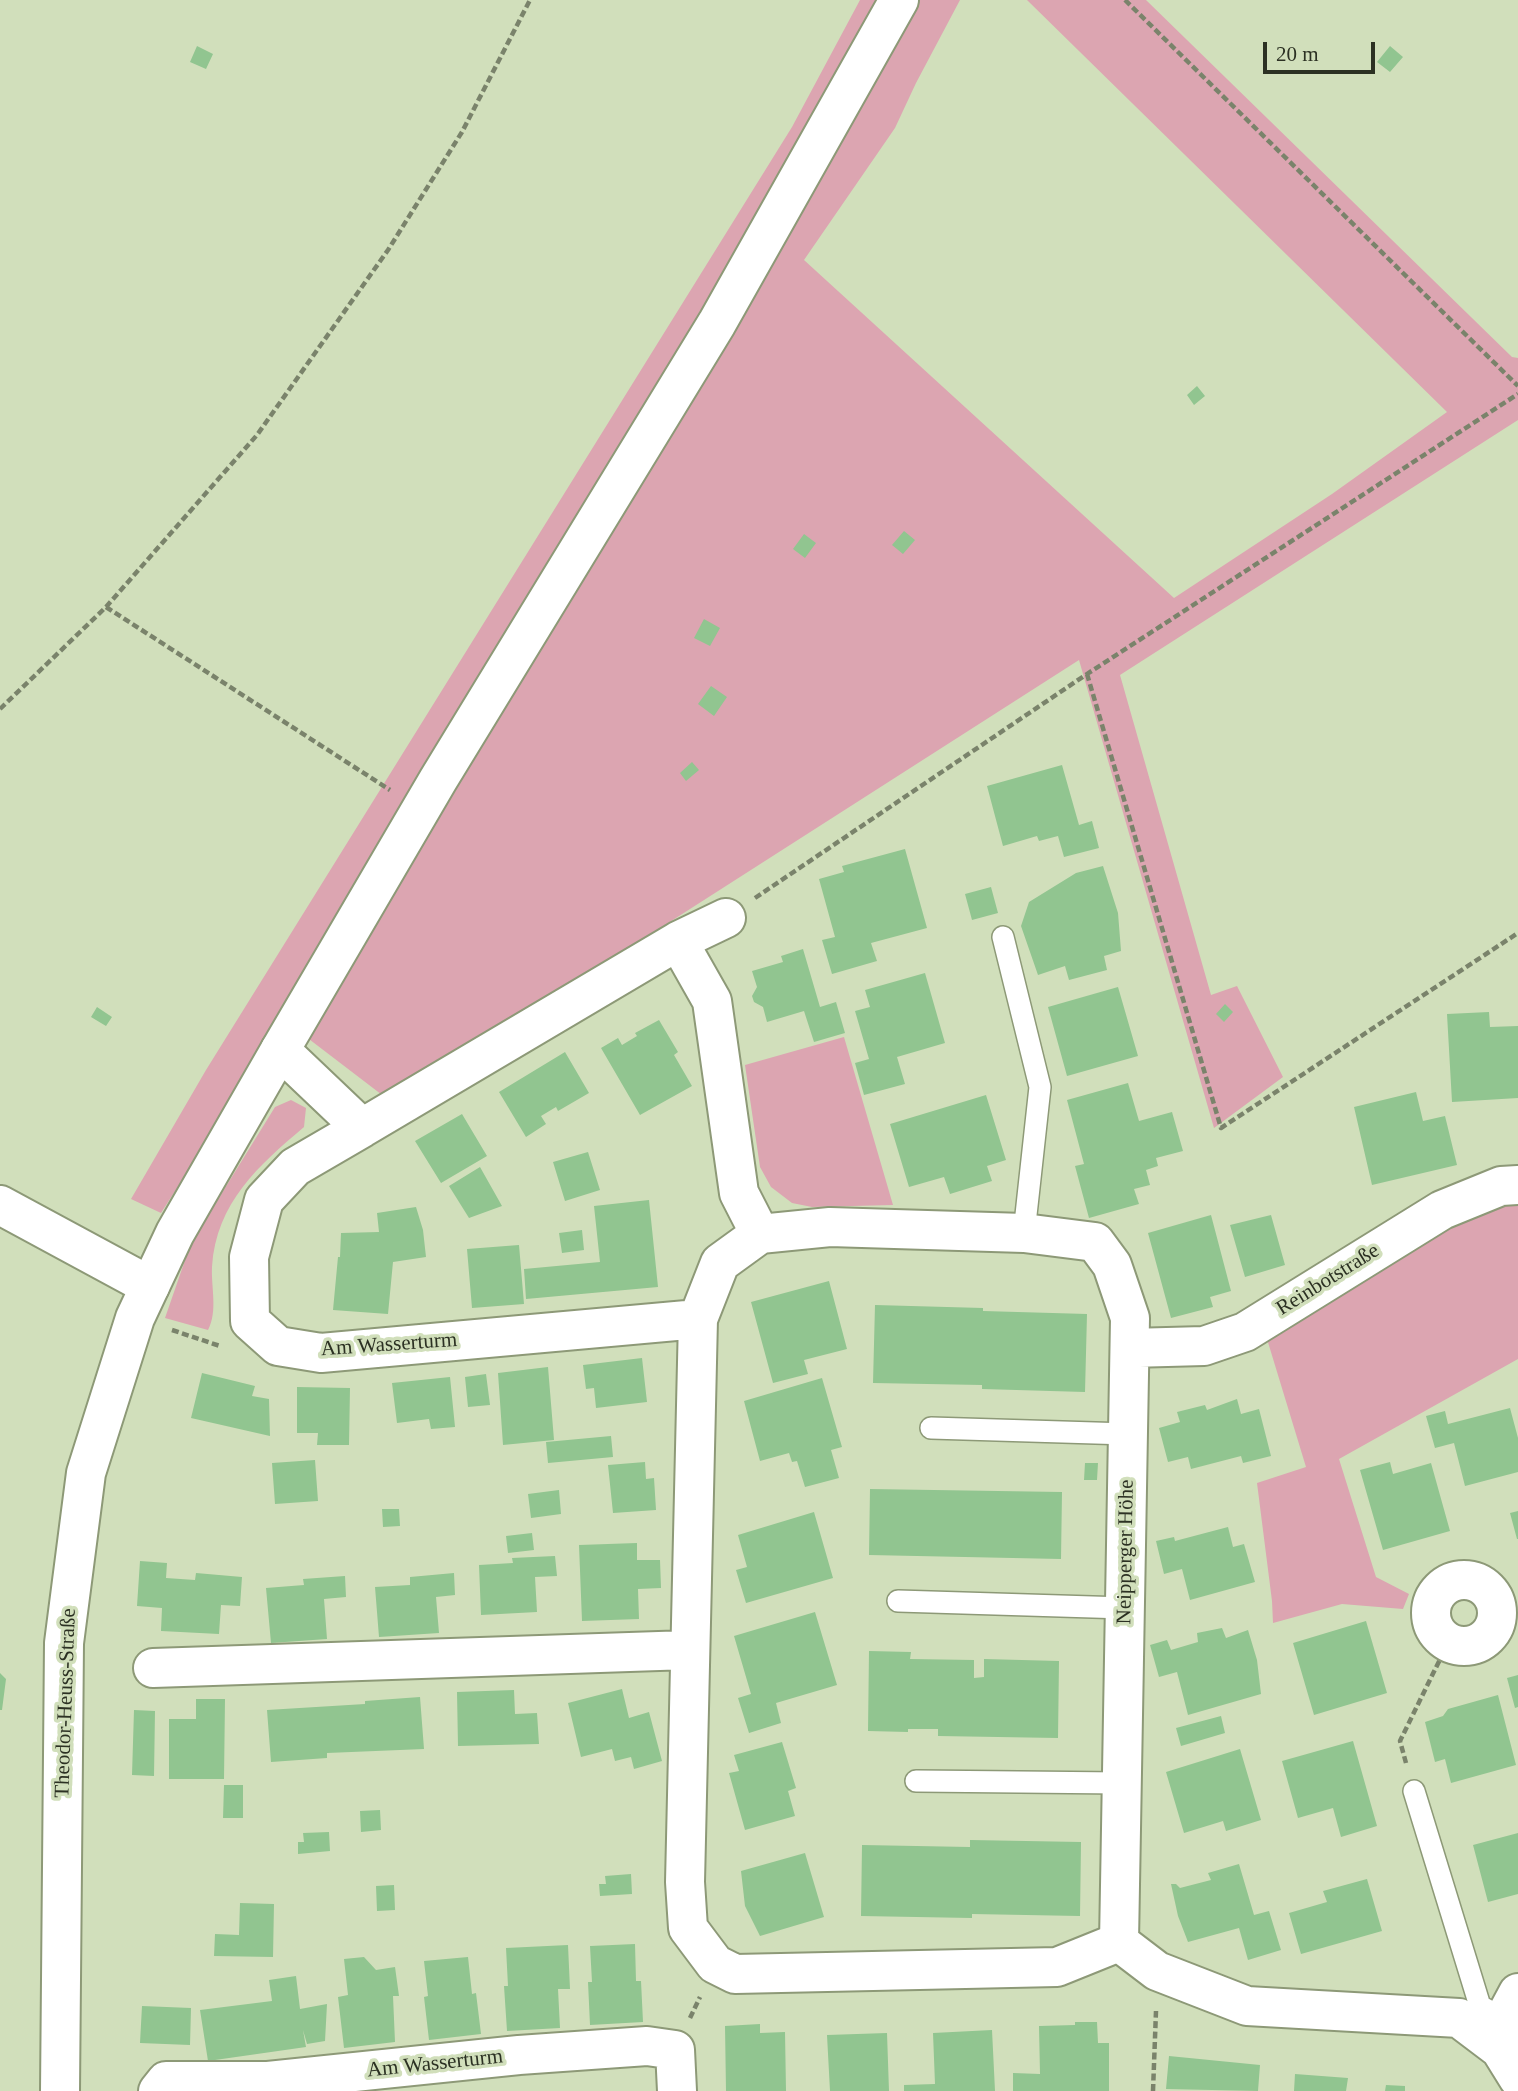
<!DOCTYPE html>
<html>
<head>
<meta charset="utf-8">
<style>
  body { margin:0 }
  #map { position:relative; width:1518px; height:2091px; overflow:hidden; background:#d1dfbb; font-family:"Times New Roman",serif }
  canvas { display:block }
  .scale { position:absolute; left:1263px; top:42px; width:112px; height:32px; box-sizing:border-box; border:4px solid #2c3123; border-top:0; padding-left:9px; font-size:21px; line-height:24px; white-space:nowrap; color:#2c3123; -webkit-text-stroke:5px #d1dfbb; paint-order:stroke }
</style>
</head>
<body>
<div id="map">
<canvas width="1518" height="2091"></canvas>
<div class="scale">20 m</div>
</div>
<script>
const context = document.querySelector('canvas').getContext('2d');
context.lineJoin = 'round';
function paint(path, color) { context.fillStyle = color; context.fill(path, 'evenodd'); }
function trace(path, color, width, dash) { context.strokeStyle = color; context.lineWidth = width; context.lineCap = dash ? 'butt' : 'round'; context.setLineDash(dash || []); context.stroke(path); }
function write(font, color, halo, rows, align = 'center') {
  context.font = font + ' "Times New Roman",serif'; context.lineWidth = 7; context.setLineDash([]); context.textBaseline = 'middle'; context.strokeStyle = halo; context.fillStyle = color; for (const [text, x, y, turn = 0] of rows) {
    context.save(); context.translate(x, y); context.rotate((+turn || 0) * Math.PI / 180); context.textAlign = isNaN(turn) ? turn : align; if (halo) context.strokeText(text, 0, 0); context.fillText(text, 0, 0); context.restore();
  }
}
paint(new Path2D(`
  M860 0H960L916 83 895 128 804 260 1174 598 1332 494 1447 412 1027 0H1146L1512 357 1518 358V420L1120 675 1211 995 1237 986 1283 1077 1214 1128 1079 660 390 1101 284 1020 161 1213 131 1199 206 1070 792 127Z
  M844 1037 893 1205 812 1207 792 1203 771 1187 760 1167 745 1065Z
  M291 1100 306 1108 304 1127C259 1165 216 1203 212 1267 211 1288 218 1311 208 1330L165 1318 191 1243 275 1107Z
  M1518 1202V1359L1339 1459 1376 1577 1409 1594 1403 1609 1342 1604 1273 1623 1272 1601 1257 1483 1306 1467 1267 1339 1460 1219Z`), '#dca5b1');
paint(new Path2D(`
  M197 46 213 54 206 69 190 62Z
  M1390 46 1403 57 1390 72 1377 62Z
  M1197 386 1205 396 1194 405 1187 395Z
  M904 531 915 540 903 554 892 545Z
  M804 534 816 543 805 558 793 549Z
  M704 619 720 628 710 646 694 638Z
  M711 686 727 697 714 716 698 704Z
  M692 762 699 770 686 781 680 773Z
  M1062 765 1079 825 1092 821 1099 848 1064 857 1058 836 1039 841 1037 836 1003 846 987 786Z
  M905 849 927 928 871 943 877 961 832 974 822 940 835 937 819 879 844 872 842 866Z
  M1103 866 1118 913 1121 951 1104 956 1107 970 1069 980 1065 966 1038 975 1021 926 1029 902 1076 873Z
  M991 887 998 913 972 920 965 894Z
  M803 949 820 1007 836 1002 845 1033 814 1042 804 1011 767 1022 763 1007 754 1002 752 996 757 987 752 971 783 962 781 956Z
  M925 973 945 1043 897 1057 905 1084 864 1095 855 1063 869 1059 855 1011 870 1007 865 990Z
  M1118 987 1138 1056 1067 1076 1048 1007Z
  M1225 1004 1233 1012 1224 1022 1216 1014Z
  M97 1007 112 1017 106 1026 91 1017Z
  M1489 1012 1490 1027 1518 1026V1098L1452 1102 1447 1014Z
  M659 1020 678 1052 674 1055 692 1086 640 1115 601 1048 618 1038 622 1045 637 1036 635 1033Z
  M565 1052 589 1093 558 1111 556 1107 541 1116 546 1124 526 1137 499 1092Z
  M1128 1083 1139 1121 1172 1112 1183 1151 1156 1158 1158 1166 1146 1170 1150 1185 1134 1189 1139 1204 1089 1218 1075 1166 1084 1164 1067 1100Z
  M1416 1092 1423 1121 1445 1116 1457 1165 1372 1185 1354 1107Z
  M986 1095 1006 1160 987 1166 992 1181 950 1194 944 1177 909 1187 890 1124Z
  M462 1114 487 1156 441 1183 415 1141Z
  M588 1152 600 1190 565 1201 553 1162Z
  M480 1167 502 1206 469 1218 449 1186Z
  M649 1200 658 1287 526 1299 524 1269 600 1262 594 1206Z
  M416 1207 423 1230 426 1257 393 1262 388 1314 333 1310 338 1257H340L341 1233 379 1232 377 1213Z
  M1211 1215 1231 1291 1210 1297 1213 1307 1171 1318 1148 1233Z
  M1271 1215 1285 1265 1245 1277 1230 1225Z
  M582 1230 584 1250 562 1253 559 1233Z
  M519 1245 524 1304 472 1308 467 1249Z
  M829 1281 847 1349 804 1360 808 1374 773 1383 751 1302Z
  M875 1305 983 1308V1311L1087 1314 1085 1392 982 1389V1385L873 1383Z
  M642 1358 647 1402 596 1408 594 1388 586 1389 583 1365Z
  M548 1367 554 1440 503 1445 498 1373Z
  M202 1373 255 1386 252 1396 269 1399 270 1436 191 1418Z
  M486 1374 490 1405 468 1407 465 1377Z
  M450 1377 455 1427 431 1429 429 1419 397 1423 392 1383Z
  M822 1378 842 1447 831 1450 839 1478 805 1487 797 1461 792 1462 789 1453 760 1461 744 1401Z
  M297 1387 350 1388 349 1445H317L318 1433H297Z
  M1237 1399 1241 1414 1259 1409 1271 1456 1243 1463 1241 1456 1191 1469 1188 1457 1168 1462 1159 1428 1180 1422 1177 1412 1205 1405 1207 1410Z
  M1510 1408 1518 1438V1472L1465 1486 1454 1443 1435 1448 1426 1416 1445 1411 1448 1424Z
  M611 1436 613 1457 548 1463 546 1442Z
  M315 1460 318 1501 275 1504 272 1463Z
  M645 1462 646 1479 654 1478 656 1510 613 1513 608 1465Z
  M1390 1462 1393 1474 1431 1463 1450 1531 1383 1550 1360 1470Z
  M1085 1463H1098L1097 1480H1084Z
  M870 1489 1062 1492 1061 1559 869 1555Z
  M559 1490 561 1514 531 1518 528 1494Z
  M382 1509H399L400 1526 383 1527Z
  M1518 1511V1539H1517L1510 1513Z
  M814 1512 833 1578 746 1603 736 1570 747 1567 738 1535Z
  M1228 1527 1233 1547 1244 1544 1255 1582 1190 1600 1182 1569 1164 1574 1156 1541 1174 1537 1175 1541Z
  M532 1533 534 1550 508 1553 506 1536Z
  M637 1543V1560H660L661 1588 638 1589 639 1619 582 1621 579 1545Z
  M555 1556 557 1576 535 1577 537 1612 481 1615 479 1565 513 1563 512 1558Z
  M140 1561 167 1563 166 1578 195 1580 196 1573 242 1577 240 1606 221 1605 219 1634 161 1631 162 1608 137 1606Z
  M454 1573 455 1595 436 1597 439 1633 379 1637 375 1587 410 1585V1577Z
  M345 1576 346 1597 324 1599 327 1639 271 1643 266 1588 304 1585 303 1579Z
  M815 1612 837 1685 776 1703 781 1723 749 1733 738 1698 751 1694 734 1636Z
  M1366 1621 1387 1693 1314 1715 1293 1643Z
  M1222 1628 1226 1638 1248 1630 1257 1660 1261 1694 1188 1715 1177 1672 1159 1677 1150 1645 1167 1640 1171 1650 1198 1642 1197 1633Z
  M869 1651 911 1652 910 1659 974 1660V1678L984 1677V1659L1059 1661 1058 1738 938 1736V1729H908V1732L868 1731Z
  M0 1673 6 1679 2 1710H0Z
  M1518 1675V1707L1515 1708 1507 1678Z
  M622 1689 629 1718 649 1712 662 1761 634 1769 631 1757 615 1761 612 1749 581 1757 568 1703Z
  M514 1690 515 1714 537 1713 539 1744 458 1746 457 1692Z
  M1498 1695 1516 1765 1451 1783 1445 1759 1435 1762 1425 1722 1443 1716 1448 1709Z
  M420 1697 424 1749 327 1753V1758L271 1762 267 1710 365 1704V1701Z
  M196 1699H225L224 1779H169V1719H196Z
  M134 1710 155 1711 154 1776 132 1775Z
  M1221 1716 1225 1733 1181 1746 1176 1728Z
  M1353 1741 1377 1826 1341 1837 1333 1808 1298 1818 1282 1761Z
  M782 1742 796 1788 788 1791 795 1816 745 1830 729 1773 739 1771 734 1755Z
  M1240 1749 1261 1820 1226 1831 1223 1821 1184 1833 1166 1772Z
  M224 1785H243V1818H223Z
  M380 1810 381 1830 361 1832 360 1811Z
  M329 1832 330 1851 298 1854V1842H304L303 1833Z
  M1518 1833V1894L1488 1902 1473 1845Z
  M970 1840 1081 1842 1080 1916 972 1914V1918L861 1916 862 1845 970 1847Z
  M805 1853 824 1917 760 1936 745 1906 741 1871Z
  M1239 1864 1254 1915 1269 1911 1281 1950 1248 1960 1239 1928 1188 1942 1178 1916 1171 1884H1176L1180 1888 1211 1880 1208 1873Z
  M631 1874 632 1894 600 1896 599 1884H606L605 1876Z
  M1367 1879 1382 1931 1301 1954 1289 1913 1327 1902 1323 1891Z
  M394 1885 395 1910 377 1911 376 1886Z
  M240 1903 274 1904 273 1957 214 1956 215 1934 239 1935Z
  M635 1944 636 1981H641L643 2022 590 2025 588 1982H592L590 1946Z
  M568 1945 570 1989H558L560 2028 507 2031 504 1986H508L506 1948Z
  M364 1957 376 1970 395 1967 399 1996H393L395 2042 344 2048 338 1997 348 1995 344 1959Z
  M468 1957 472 1994 476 1993 481 2034 429 2040 424 1997 428 1996 424 1961Z
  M296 1976 300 2009 327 2004 325 2041 307 2044 303 2030 306 2047 208 2061 200 2010 272 2001 269 1980Z
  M142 2006 191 2008 190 2045 140 2043Z
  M1075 2022H1097L1098 2043H1109V2091H1013V2073L1040 2074 1039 2026 1075 2025Z
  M760 2024V2033L785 2032 786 2091H726L725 2026Z
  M992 2030 995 2091H904V2085L935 2084 933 2033Z
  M887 2033 889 2091H830L827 2035Z
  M1169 2056 1260 2065 1258 2091 1166 2089Z
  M1295 2074 1348 2078 1346 2091H1294Z
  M1386 2085 1405 2086V2091H1385Z`), '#91c590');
const lane = new Path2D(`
  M1003 937 1040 1087 1024 1233
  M931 1428 1128 1434
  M898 1601 1125 1608
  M916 1781 1122 1783
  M1414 1791 1480 2006 1504 2019`);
const street = new Path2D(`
  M678 941 726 918
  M280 1050 362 1128 678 941 712 1001 739 1193 760 1234 720 1263 698 1319 685 1882 688 1928 715 1964 735 1974 1057 1967 1119 1942
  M362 1128 295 1167 264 1200 249 1257 250 1321 278 1346 321 1353 698 1319
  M0 1205 150 1286
  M760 1234 830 1227 1024 1233 1095 1242 1112 1265 1130 1318 1119 1942 1157 1971 1247 2006 1459 2018 1500 2049 1518 2078
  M1130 1348 1204 1346 1245 1332 1442 1210 1501 1186 1518 1185
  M1431 1613a33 33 0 1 1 66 0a33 33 0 1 1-66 0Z
  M153 1668 689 1650
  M1500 2049 1504 2019 1518 1993
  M158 2091 166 2081H268L519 2055 647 2046 675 2050 677 2091`);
const secondary = new Path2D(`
  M60 2091 64 1643 86 1473 135 1318 175 1233 280 1050 438 780 717 323 899 0`);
trace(lane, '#8d9977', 24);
trace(street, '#8d9977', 42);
trace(secondary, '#8d9977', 42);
trace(new Path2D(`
  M1125 0 1518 386
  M106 607 390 790
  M1087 674 1221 1128 1518 933
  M0 709 106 607 257 435 388 250 462 132 530 0
  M755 898 1087 674 1518 394
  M172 1330 220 1346
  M1406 1763 1400 1741 1448 1643
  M690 2018 700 1997
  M1153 2091 1156 2011`), '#7a836b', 4.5, [7, 3.5]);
trace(lane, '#fff', 21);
trace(street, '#fff', 38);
trace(secondary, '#fff', 38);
write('21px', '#2c3123', '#d1dfbb', [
  ["Reinbotstraße",1328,1280,-32],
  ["Am Wasserturm",389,1345,-4],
  ["Neipperger Höhe",1126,1552,-89],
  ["Theodor-Heuss-Straße",66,1703,-88],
  ["Am Wasserturm",435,2064,-6]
]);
</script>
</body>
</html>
